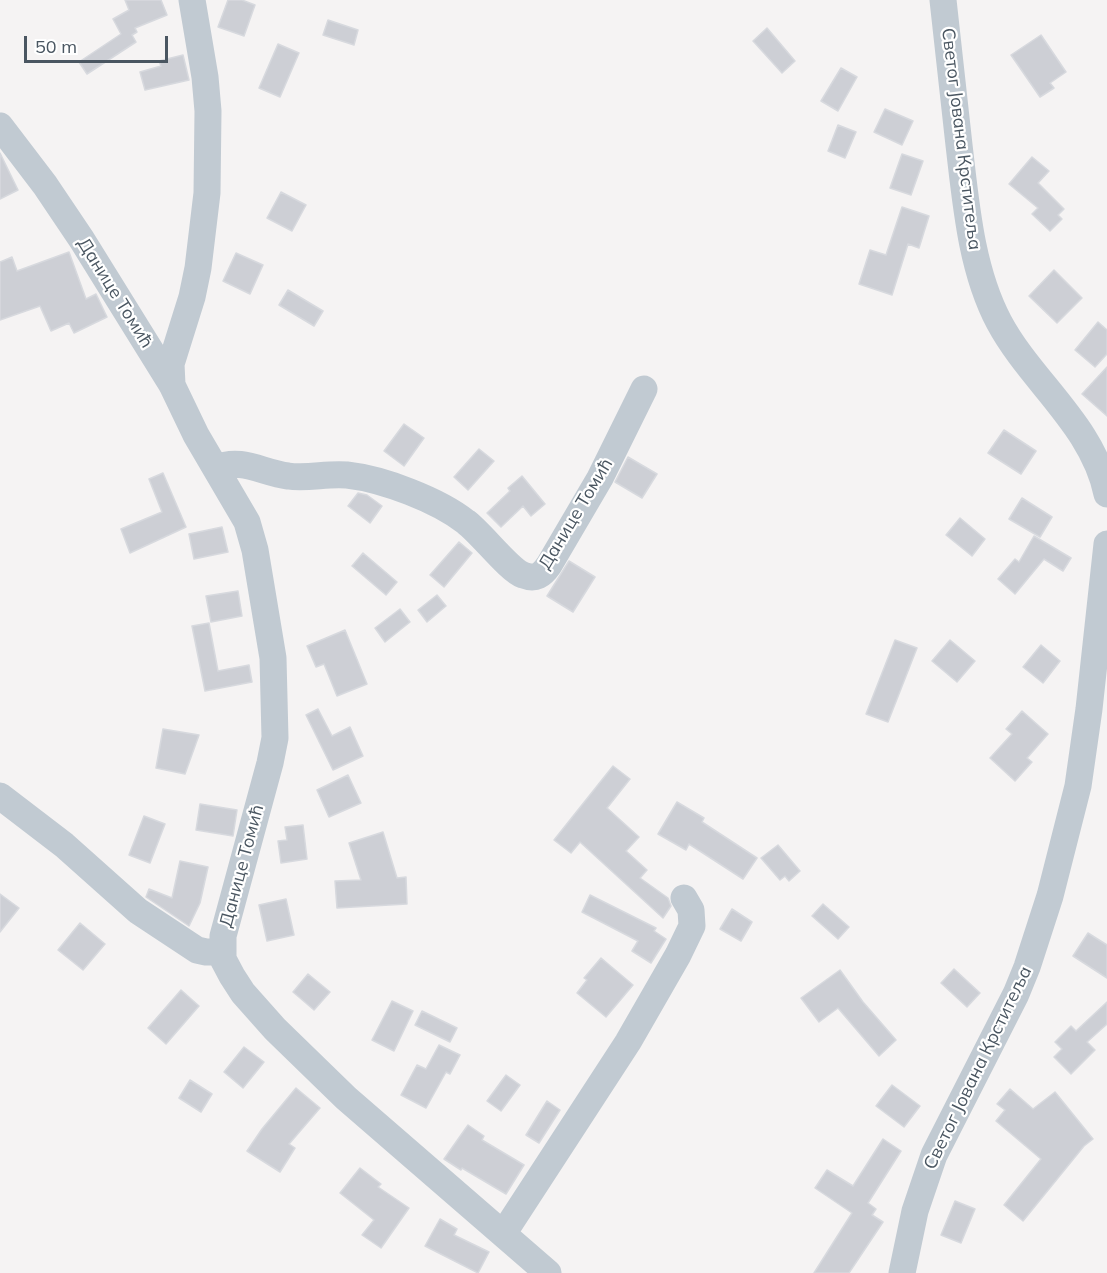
<!DOCTYPE html>
<html>
<head>
<meta charset="utf-8">
<style>
  body { margin:0 }
  #map { position:relative; width:1107px; height:1273px; overflow:hidden; background:#f5f3f3; font-family:Mulish,sans-serif }
  canvas { display:block }
  .scale { position:absolute; left:24px; top:36px; width:144px; height:27px; box-sizing:border-box; border:3px solid #4a5661; border-top:0; padding-left:8px; font-size:18px; line-height:21px; white-space:nowrap; color:#4a5661; -webkit-text-stroke:4px #fff; paint-order:stroke }
</style>
</head>
<body>
<div id="map">
<canvas width="1107" height="1273"></canvas>
<div class="scale">50 m</div>
</div>
<script>
const context = document.querySelector('canvas').getContext('2d');
context.lineJoin = 'round';
function paint(path, color) { context.fillStyle = color; context.fill(path, 'evenodd'); }
function trace(path, color, width, dash) { context.strokeStyle = color; context.lineWidth = width; context.lineCap = dash ? 'butt' : 'round'; context.setLineDash(dash || []); context.stroke(path); }
function write(font, color, halo, rows, align = 'center') {
  context.font = font + ' Mulish,sans-serif'; context.lineWidth = 4.5; context.setLineDash([]); context.textBaseline = 'middle'; context.strokeStyle = halo; context.fillStyle = color; for (const [text, x, y, turn = 0] of rows) {
    context.save(); context.translate(x, y); context.rotate((+turn || 0) * Math.PI / 180); context.textAlign = isNaN(turn) ? turn : align; if (halo) context.strokeText(text, 0, 0); context.fillText(text, 0, 0); context.restore();
  }
}
const building = new Path2D(`
  M125 0H161L167 15 135 28 137 32 132 35 136 42 87 74 79 62 121 34 113 19 129 10Z
  M228 0H242L255 5 244 36 218 27Z
  M328 20 358 30 354 45 323 35Z
  M767 28 795 61 782 73 753 41Z
  M1041 35 1066 72 1050 83 1054 88 1040 97 1011 55Z
  M278 44 299 53 280 97 259 88Z
  M183 55 189 80 145 90 140 72 161 66 159 61Z
  M841 68 857 77 838 111 821 101Z
  M885 109 913 121 902 145 874 132Z
  M838 125 856 132 845 158 828 151Z
  M0 153 18 190 0 199Z
  M902 154 923 161 911 195 890 188Z
  M1032 157 1049 171 1038 183 1064 209 1058 215 1062 219 1050 231 1032 214 1038 208 1009 184Z
  M281 192 306 205 292 231 267 218Z
  M902 207 929 216 919 248 908 244 892 295 859 284 870 250 886 255Z
  M69 252 86 299 96 294 107 317 74 333 69 323 51 331 40 306 0 320V262L12 257 17 271Z
  M236 253 263 265 250 294 223 281Z
  M1054 270 1082 298 1057 323 1029 296Z
  M288 290 323 311 314 326 279 305Z
  M1098 322 1107 330V354L1095 367 1075 350Z
  M1107 367V416L1082 394Z
  M404 424 424 438 404 466 384 451Z
  M1004 430 1036 451 1021 474 988 453Z
  M479 449 494 461 468 490 454 477Z
  M628 457 657 474 642 498 615 482Z
  M163 473 186 527 130 553 121 529 162 512 149 479Z
  M522 476 545 504 531 516 523 506 501 527 487 513 510 491 508 488Z
  M358 493 367 495 382 506 370 523 348 506Z
  M1022 498 1052 517 1040 537 1009 519Z
  M960 518 985 539 972 556 946 535Z
  M222 527 228 552 194 559 189 534Z
  M1034 536 1071 558 1063 571 1044 559 1015 594 998 579 1015 559 1019 562Z
  M459 542 472 553 444 587 430 575Z
  M363 553 397 582 386 595 352 566Z
  M569 561 595 577 573 612 547 596Z
  M238 591 242 616 211 622 206 596Z
  M437 595 446 606 427 622 418 610Z
  M400 609 410 622 385 642 375 628Z
  M209 623 218 671 249 665 252 682 205 691 192 626Z
  M345 630 367 684 337 696 324 664 316 667 307 646Z
  M895 640 917 648 888 722 866 714Z
  M950 640 975 661 957 682 932 661Z
  M1041 645 1060 661 1043 683 1023 667Z
  M318 709 332 736 350 727 363 756 333 770 306 715Z
  M1022 711 1048 734 1027 758 1032 762 1015 781 990 758 1012 734 1006 729Z
  M163 729 199 735 185 774 156 768Z
  M613 766 630 779 607 808 639 837 626 851 647 870 640 878 668 898 671 906 663 918 580 842 571 853 554 840Z
  M348 775 361 803 329 817 317 790Z
  M677 802 704 818 702 822 757 858 743 879 689 844 686 850 658 834Z
  M200 804 237 810 233 836 196 830Z
  M144 816 165 824 150 863 129 855Z
  M303 825 307 859 281 863 278 841 287 840 285 827Z
  M383 832 397 878 406 877 407 904 337 908 335 881 361 880 349 843Z
  M778 845 800 871 789 881 785 876 780 880 761 858Z
  M180 861 208 867 200 903 189 926 146 897 149 889 172 898Z
  M0 894 19 908 0 932Z
  M590 895 656 928 654 931 666 939 651 963 632 951 638 941 582 912Z
  M286 899 294 935 267 941 259 905Z
  M823 904 849 927 838 939 812 916Z
  M732 909 752 922 741 941 720 929Z
  M80 923 105 944 83 970 58 950Z
  M1088 933 1107 945V978L1073 956Z
  M601 958 633 985 606 1017 577 993 587 980 584 978Z
  M954 969 980 993 967 1007 941 983Z
  M840 970 863 1002 896 1040 879 1056 838 1008 819 1022 801 998Z
  M308 974 330 992 314 1010 293 992Z
  M181 990 199 1006 166 1044 148 1028Z
  M392 1001 413 1011 394 1051 372 1040Z
  M1107 1002V1024L1087 1042 1095 1050 1071 1074 1054 1057 1062 1049 1055 1042 1071 1026 1076 1031Z
  M422 1011 457 1028 450 1042 415 1025Z
  M439 1045 460 1055 450 1074 446 1072 426 1108 401 1095 417 1065 426 1069Z
  M244 1047 264 1062 243 1088 224 1072Z
  M506 1075 520 1085 501 1111 487 1101Z
  M190 1080 212 1094 201 1112 179 1098Z
  M892 1085 920 1106 904 1127 876 1106Z
  M296 1088 320 1108 289 1144 295 1148 280 1172 247 1151 262 1129Z
  M1010 1089 1033 1109 1055 1092 1093 1139 1084 1146 1023 1221 1004 1205 1041 1159 996 1121 1005 1110 997 1104Z
  M547 1101 560 1110 539 1143 526 1135Z
  M468 1125 484 1136 482 1140 524 1165 506 1194 462 1168 461 1170 444 1159Z
  M883 1139 901 1151 868 1203 876 1209 872 1215 883 1222 849 1273H814L852 1213 815 1188 827 1170 853 1186Z
  M360 1168 381 1184 378 1187 409 1208 381 1248 362 1235 374 1220 340 1193Z
  M955 1201 975 1209 961 1243 941 1235Z
  M440 1219 457 1229 454 1235 489 1252 478 1273 425 1246Z`);
paint(building, '#cdcfd5');
trace(building, '#d7d9de', 1.5);
trace(new Path2D(`
  M943 0C948 48 954 97 959 145 966 204 971 269 999 322 1031 382 1093 425 1107 494
  M0 126 45 185 82 240 172 385 196 435 247 522 255 550 273 658 275 738 270 763 223 936V959L232 976 243 993 275 1029 346 1098 548 1273
  M172 385 171 364 192 297 198 268 207 193 208 111 205 77 192 0
  M217 468C241 457 263 473 288 476 308 479 327 473 347 475 383 479 438 500 466 522 481 533 509 570 523 575 536 580 542 575 549 565L600 478 644 389
  M0 796 64 845 138 911 197 950 206 952H223
  M503 1234 628 1042 678 955 692 926 691 910 684 898
  M902 1273 915 1211 934 1155 1016 994 1027 967 1050 896 1078 786 1089 709 1107 544`), '#c1cad2', 27);
write('18px', '#4a5661', '#fff', [
  ["Светог Јована Крститеља",961,139,83],
  ["Данице Томић",115,293,58],
  ["Данице Томић",576,514,-59],
  ["Данице Томић",242,866,-75],
  ["Светог Јована Крститеља",978,1068,-64]
]);
</script>
</body>
</html>
